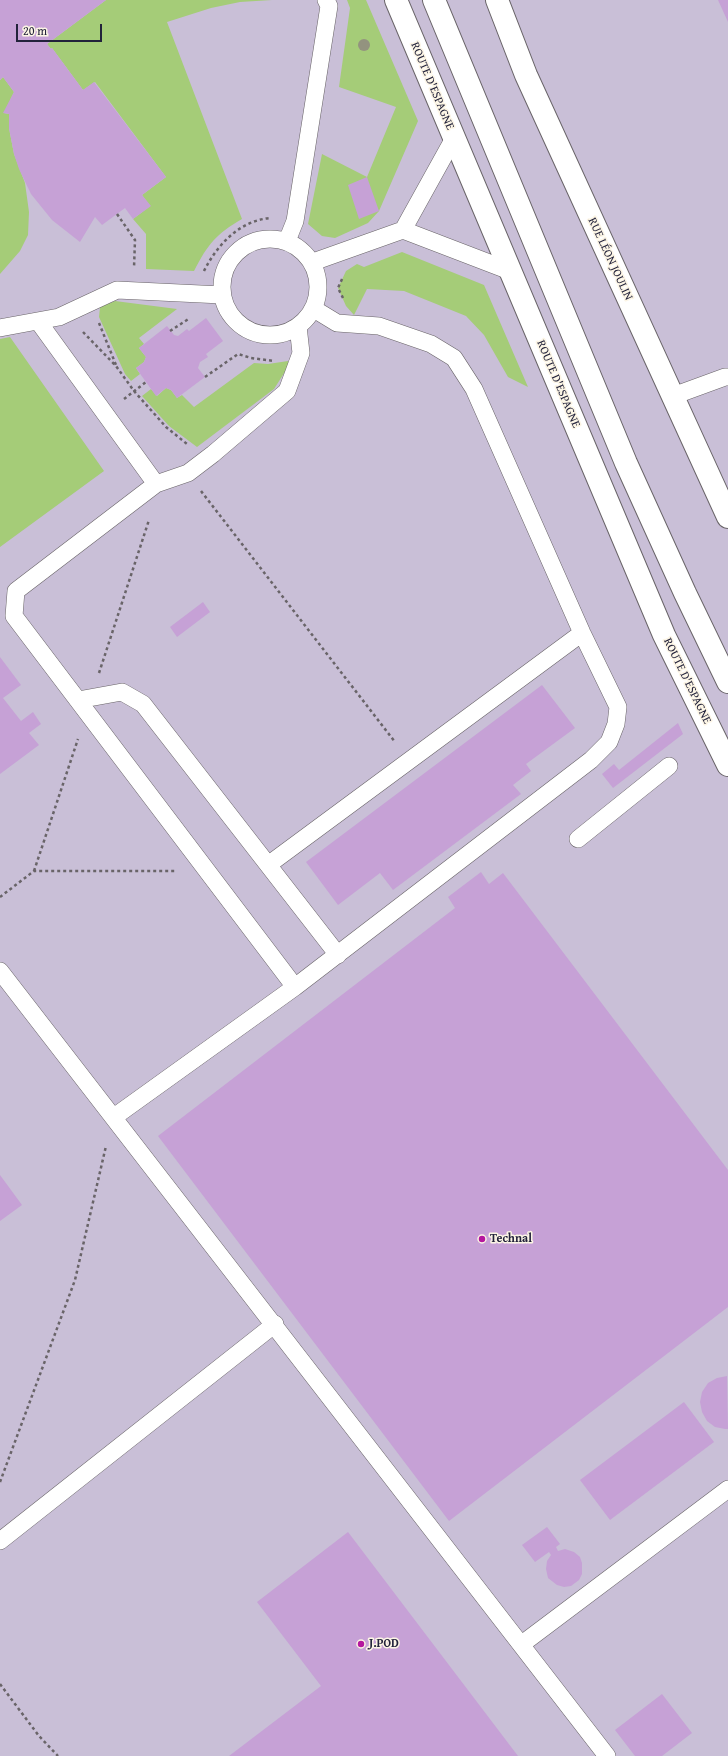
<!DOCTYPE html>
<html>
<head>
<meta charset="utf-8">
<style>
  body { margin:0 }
  #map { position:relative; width:728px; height:1756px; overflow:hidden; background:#eddfbd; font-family:"Gentium Book Plus",serif }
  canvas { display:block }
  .scale { position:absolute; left:16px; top:24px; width:86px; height:18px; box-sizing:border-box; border:2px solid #22223b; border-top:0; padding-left:5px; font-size:12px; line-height:14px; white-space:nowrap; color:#22223b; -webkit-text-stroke:3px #fcf5e5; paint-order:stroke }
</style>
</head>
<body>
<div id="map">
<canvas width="728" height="1756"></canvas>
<div class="scale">20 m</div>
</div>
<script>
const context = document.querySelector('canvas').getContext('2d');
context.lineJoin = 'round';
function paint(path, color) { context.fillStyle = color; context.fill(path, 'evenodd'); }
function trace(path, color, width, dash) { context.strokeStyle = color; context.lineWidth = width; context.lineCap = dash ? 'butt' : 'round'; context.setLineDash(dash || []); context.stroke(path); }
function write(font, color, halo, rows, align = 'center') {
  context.font = font + ' "Gentium Book Plus",serif'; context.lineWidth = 3; context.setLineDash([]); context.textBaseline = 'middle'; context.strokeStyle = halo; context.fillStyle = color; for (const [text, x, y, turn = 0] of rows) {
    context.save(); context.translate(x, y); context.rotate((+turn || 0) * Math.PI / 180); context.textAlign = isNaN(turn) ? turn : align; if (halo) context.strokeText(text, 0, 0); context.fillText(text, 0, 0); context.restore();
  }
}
paint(new Path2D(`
  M0 0H728V1756H0Z`), '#c9bfd7');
paint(new Path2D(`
  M106 0H272L240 2 211 8 167 22 242 219C216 234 208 244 194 271L146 269V234L133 219 150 206 142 195 166 177 95 82 83 90 52 48 51 49 47 44Z
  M347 0H366L418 121 379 211 368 223 335 238 322 236 308 224 322 154 367 177 396 107 339 87 350 8Z
  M3 77 14 92 4 113 9 114V128L14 154 25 183 29 212 28 235 20 251 0 274V80Z
  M402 252 484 285 528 387 508 377 484 335 466 316 404 291 367 289 354 315 346 306 338 288 346 271 357 264 364 267Z
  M115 301 177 309 139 338 144 344 139 348 146 357 144 362 136 368 140 374 131 381 125 374 99 317 100 307Z
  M10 337 104 471 0 547V339Z
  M288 361V367L274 389 197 447 169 426 142 396 151 389 157 396 166 388 171 390 177 398 182 395 194 407 254 363 268 364Z`), '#a5cc78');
paint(new Path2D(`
  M0 0H106L47 44 51 49 52 48 83 90 94 82 166 177 142 195 151 206 133 219 125 208 102 225 95 217 80 242 52 220 31 194 19 169 14 154 9 128V114L3 113 14 92 3 77 0 80Z
  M718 0H728V22Z
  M367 177 379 211 359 219 348 185Z
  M206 318 223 341 206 354 208 357 200 362 198 368 205 377 177 398 171 390 166 388 156 396 136 368 144 362 146 357 139 348 167 326 174 335 178 336 187 329 189 331Z
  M203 602 210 612 177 637 170 627Z
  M0 657 21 685 3 698 21 721 33 712 41 724 29 733 39 745 0 774Z
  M542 685 575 728 526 764 531 771 513 785 521 794 393 890 380 873 338 905 306 862Z
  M678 723 683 734 613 788 602 774 614 764 619 770Z
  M481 872 489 884 503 873 728 1170V1307L449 1521 158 1136 455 908 448 897Z
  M0 1175 22 1205 0 1221Z
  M727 1376 728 1429H725L715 1427 707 1421 702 1412 700 1402 702 1392 708 1383 717 1378Z
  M684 1402 714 1442 610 1520 580 1480Z
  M547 1527 560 1544 556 1547 558 1551 565 1549 574 1552 580 1557 582 1563V1574L579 1580 571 1586 564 1587 557 1585 548 1578 546 1569 547 1561 551 1555 549 1552 535 1562 522 1545Z
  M348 1532 518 1756H229L321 1686 257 1602Z
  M662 1694 692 1733 662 1756H635L615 1730Z`), '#c6a1d6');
const lane = new Path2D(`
  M403 230 510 271
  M222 287a48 48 0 1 1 96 0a48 48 0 1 1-96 0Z
  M287 241 295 221 329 6 326 0
  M313 262 403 230 454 138
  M38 321 156 484
  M0 328 59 317 117 290 222 295
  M673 396 725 377H728
  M78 700 122 692 143 704 338 955
  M578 839 669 766
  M268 865 582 633
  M0 971 607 1756
  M295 987 14 616 16 591 156 484 188 473 213 454 287 391 301 353 298 326
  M114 1117 295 987 591 760 609 742 616 724 618 707 582 633 474 389 454 358 431 344 379 326 337 323 314 309
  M0 1541 275 1324
  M522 1644 728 1489`);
const street = new Path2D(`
  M497 0 526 75 728 517`);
const primary = new Path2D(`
  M396 0 664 635 728 765
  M434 0 626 463 685 593 728 682`);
trace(lane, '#696468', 18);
trace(street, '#696468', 24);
trace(primary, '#696468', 24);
trace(new Path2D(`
  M117 214 135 240 134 268
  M204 271C217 245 240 220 271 218
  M343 298 338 288 343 277
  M99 323 116 365
  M170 331 190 318
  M83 332 116 366 134 391 166 427 187 444
  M205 377 238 354 251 358 274 361
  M124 399 146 382
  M201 491 395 742
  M99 673 149 520
  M34 871 78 739
  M0 897 34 871H177
  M0 1482 75 1280 106 1146
  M0 1684 39 1736 58 1756`), '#696468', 2.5, [3, 3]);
trace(lane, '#fff', 17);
trace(street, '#fff', 22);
trace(primary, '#fff', 22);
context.fillStyle = '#93937f';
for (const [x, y] of [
  [364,45]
]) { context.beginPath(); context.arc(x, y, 6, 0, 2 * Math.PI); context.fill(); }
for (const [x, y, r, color] of [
  [482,1239,4,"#b5179e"],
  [361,1644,4,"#b5179e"]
]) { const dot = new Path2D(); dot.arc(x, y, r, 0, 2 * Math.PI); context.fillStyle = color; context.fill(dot); trace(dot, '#fcf5e5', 1.5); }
write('12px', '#22223b', '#fcf5e5', [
  ["ROUTE D'ESPAGNE",432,86,67],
  ["RUE LÉON JOULIN",610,259,65],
  ["ROUTE D'ESPAGNE",558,384,67],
  ["ROUTE D'ESPAGNE",687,681,64]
]);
write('bold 12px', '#22223b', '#fcf5e5', [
  ["Technal",490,1239],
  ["J.POD",369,1644]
], 'left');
</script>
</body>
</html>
